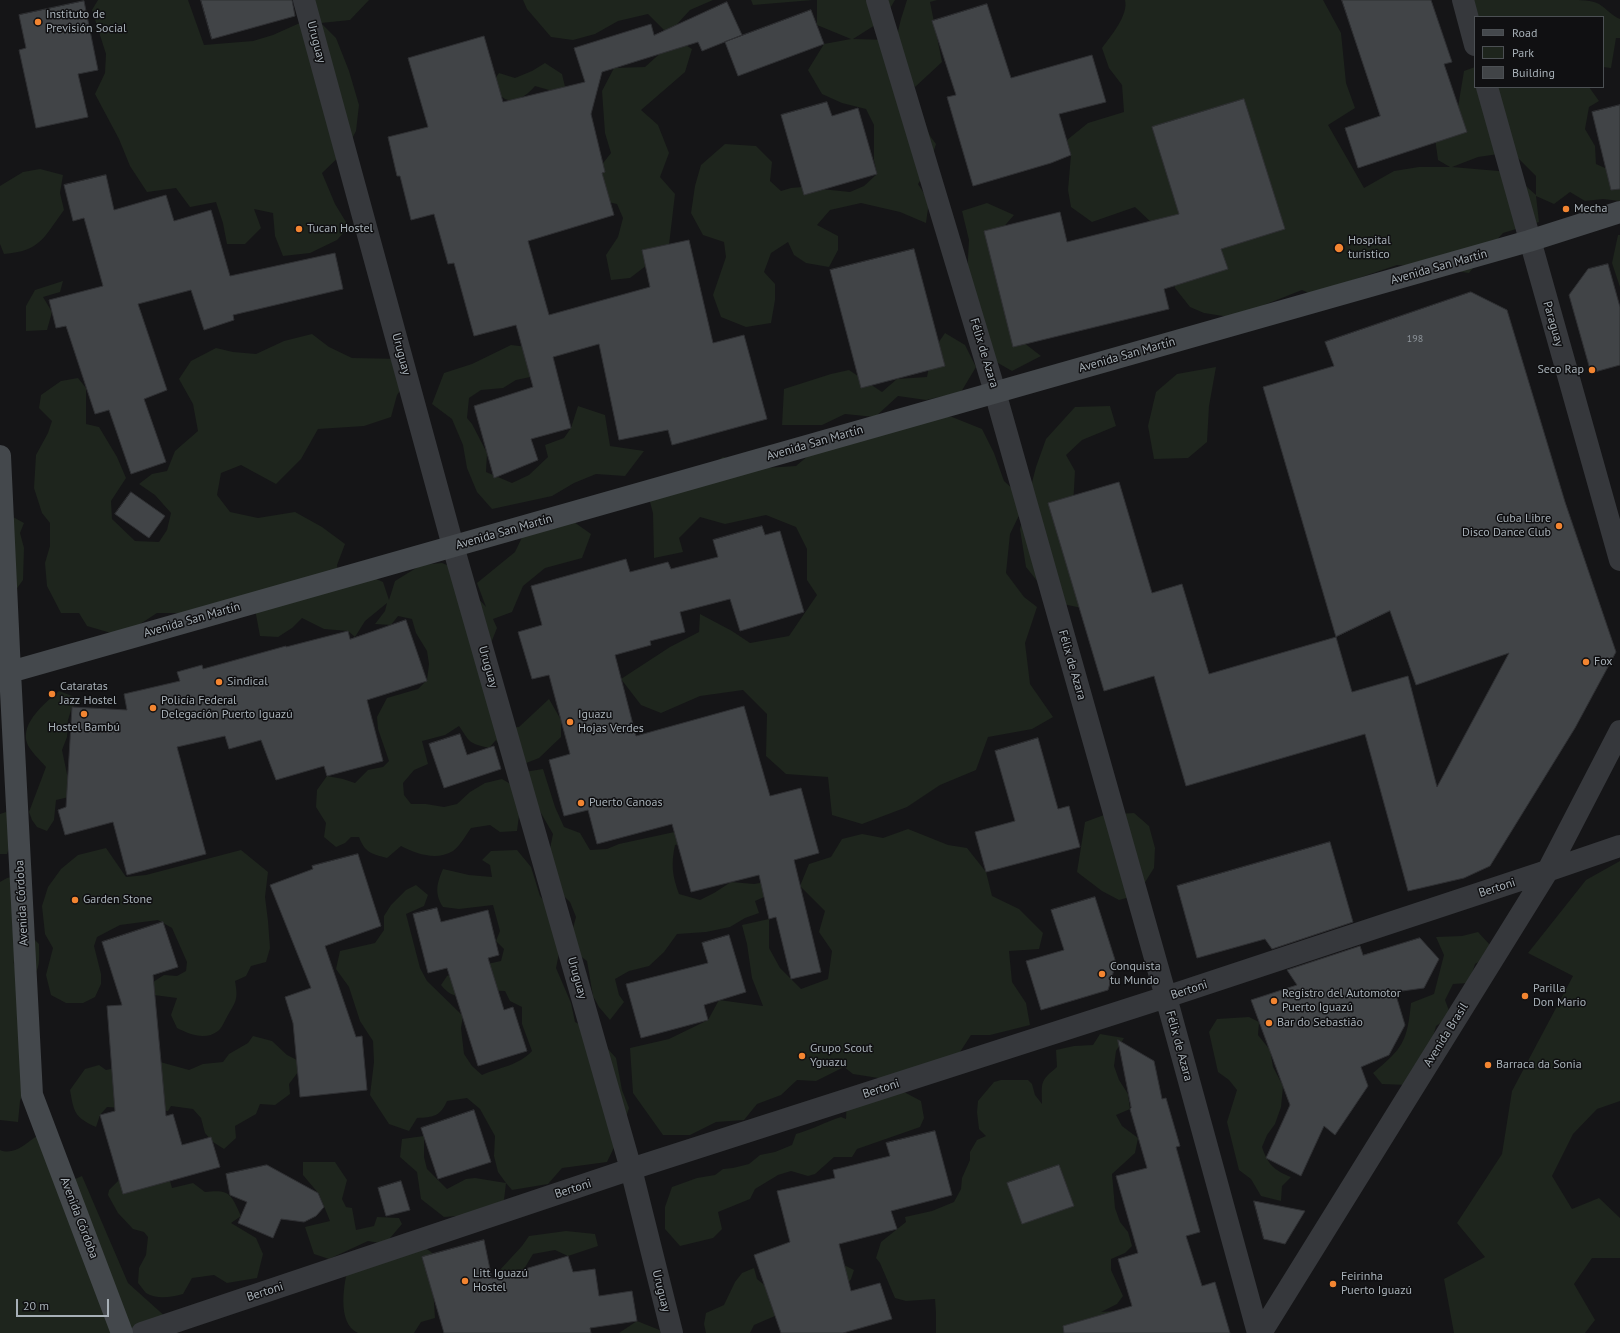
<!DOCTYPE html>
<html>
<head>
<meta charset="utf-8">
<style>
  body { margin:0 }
  #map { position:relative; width:1620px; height:1333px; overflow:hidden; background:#151517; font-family:"PT Sans",sans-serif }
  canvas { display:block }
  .legend { position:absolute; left:1474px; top:16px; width:130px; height:72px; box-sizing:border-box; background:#101012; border:1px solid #4c5054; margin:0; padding:5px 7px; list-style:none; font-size:12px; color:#a7b0b7 }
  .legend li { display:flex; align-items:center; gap:8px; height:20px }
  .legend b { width:20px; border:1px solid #4c5054 }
  .scale { position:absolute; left:16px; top:1299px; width:93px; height:18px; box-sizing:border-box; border:2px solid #a7b0b7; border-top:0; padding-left:5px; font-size:12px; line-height:14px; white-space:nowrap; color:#a7b0b7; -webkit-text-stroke:3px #101012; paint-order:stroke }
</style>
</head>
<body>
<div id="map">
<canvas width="1620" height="1333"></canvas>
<ul class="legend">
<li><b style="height:5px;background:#44484c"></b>Road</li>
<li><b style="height:11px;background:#1e251d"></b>Park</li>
<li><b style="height:11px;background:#414447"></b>Building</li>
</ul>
<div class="scale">20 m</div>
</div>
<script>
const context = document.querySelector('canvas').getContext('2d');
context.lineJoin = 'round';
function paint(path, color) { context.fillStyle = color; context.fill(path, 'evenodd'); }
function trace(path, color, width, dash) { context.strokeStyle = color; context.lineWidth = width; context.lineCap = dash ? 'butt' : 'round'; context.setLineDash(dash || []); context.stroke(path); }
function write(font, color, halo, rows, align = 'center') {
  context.font = font + ' "PT Sans",sans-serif'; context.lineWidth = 3; context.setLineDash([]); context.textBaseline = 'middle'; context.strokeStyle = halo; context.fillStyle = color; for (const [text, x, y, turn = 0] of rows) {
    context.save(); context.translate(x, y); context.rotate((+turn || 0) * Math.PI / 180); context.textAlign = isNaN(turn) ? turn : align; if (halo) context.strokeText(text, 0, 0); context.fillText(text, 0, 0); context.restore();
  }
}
paint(new Path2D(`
  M98 0H188L204 45 253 41 273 35 302 22 307 0H369L350 20 321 23 336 38 349 71 359 105 356 131 346 150 322 173 335 204 349 227 337 240 310 253 283 256 275 236 273 213 254 209 261 228 245 244H227L223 223 216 202 190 207 176 188 147 192 130 166 119 139 95 94 105 73 106 54 92 10Z
  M523 0H713L690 10 668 34 648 14 618 21 595 34 573 40 551 37 527 9Z
  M751 0H813L753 5Z
  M817 0H895L883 20 853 39 889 40 893 52 901 19 907 0H937L930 2 942 62 915 87 894 53 930 136 936 144 928 169 918 184 929 201 926 223 900 212 861 203 830 210 817 225 838 236V250L829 267 806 263 794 255 788 242 771 253 764 272 775 284V300L771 323 746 327 721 317 713 295 726 257 724 242 703 235 691 213 695 186 701 165 725 144 756 146 772 162 770 181 781 191 791 188 802 187 850 192 864 186 877 174 874 160V125L866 109 842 103 822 94 808 70 824 44 851 39 817 25Z
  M1125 0H1323L1341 33 1346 83 1355 108 1328 125 1364 188 1394 171 1419 167H1450L1438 160 1435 138 1458 107 1464 71 1475 67V87H1589L1599 101 1589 107 1585 129 1595 146 1596 164 1614 172 1620 166V201L1603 199 1585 201 1570 192 1554 204 1536 196 1539 222 1503 233 1484 254 1469 273 1435 268 1397 265 1347 282 1322 299 1302 290 1264 305 1248 320 1204 313 1190 307 1175 288 1170 265V240L1135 207 1092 222 1071 207 1068 190 1071 155 1067 140 1088 123 1124 112 1122 85 1109 68 1102 48C1110 37 1129 15 1125 0ZM1512 152 1536 176V195L1510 172 1452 167 1478 157Z
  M1463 0H1571C1580 0 1592 0 1599 4 1607 9 1612 16 1620 19V38H1616L1611 68 1603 67V17H1476Z
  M676 39 692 49 685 72 641 110 658 125 669 153 660 177 675 194 669 245 651 262 630 278 611 280 606 255 618 237 623 218 617 204 603 201 593 176 611 153 605 133 602 91 614 68 645 67Z
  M545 63 562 74 566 91 549 90 535 86C528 94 517 104 505 99 500 96 495 90 490 86L499 73 515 78 532 71Z
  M40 169 63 175 60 193 64 210C44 237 41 251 4 254L0 244V186L23 172Z
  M987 203 1014 215 994 238 1019 339 1041 356 1012 371 984 355 966 295 969 240 962 211Z
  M1618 235H1620V287L1612 263Z
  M63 281 60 292 43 297 52 312 47 330 26 331V306L35 290Z
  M945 333 965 345 976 367 961 392 926 400 898 396 875 417 845 414 822 425H782L784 389 831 374 849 370 882 392 897 379 927 377 932 352Z
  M312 334 329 347 352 358 402 359 413 372 397 395 391 417 364 426 318 429 301 459 276 484 241 465 221 473 217 495 230 512 258 518 295 512 322 527 345 544 337 565 340 585 361 572 383 582 389 600 395 581 421 565 442 563 460 570 476 596 486 607 477 583 515 552 528 525 564 515 591 534 582 558 545 568 523 586 512 612 493 619 497 628 485 658 505 728 519 727 549 699 561 720V737L539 758 516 767 505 756 496 740 489 748C468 743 470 742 459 726L445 735 422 741 428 764 414 770 403 783 404 795 411 804H426L444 807 457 804 470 792 485 783 502 779 514 786 520 808 517 831 500 832 490 825 471 828C466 835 460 846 453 851 436 861 417 854 401 846L387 858C372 854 365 853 359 837H351L345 843 336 847 324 837 326 823 316 807 317 790 327 776 343 779 355 783 368 770 383 767 389 761 378 729 377 717 387 698 418 689 427 680 429 664 427 651 416 633 412 619 398 616 391 625 375 624 385 611 387 603 365 621 355 637 348 631 324 629 302 618 292 628 278 637 260 636 255 609 187 613H157L134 628 111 633 87 626 79 613H61L47 586 45 563 50 546V523L42 513 34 488 36 455 48 433 52 421 39 408 41 395 61 381 78 378 86 388V424L99 427 117 457 126 478 111 501 112 519 135 541 159 542 167 530 171 513 155 495 139 484 152 474 167 471 175 451 198 431 193 404 179 379 191 361 216 348 233 352 256 354 284 341Z
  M511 345 536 348 535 376 516 380 503 388 481 390 469 398 467 418 472 424 487 453 486 472 512 483 529 475 548 457 545 445 564 438 571 428 578 406 605 415 610 446 644 451 625 476 596 474 574 483 552 496 492 509 477 492 467 468 463 445 452 419 432 404 444 373 472 364Z
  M1216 367 1209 406 1207 442 1188 458 1154 459 1148 426 1156 392 1177 374Z
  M1110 406 1116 426 1082 440 1066 455 1075 471 1073 507 1091 610 1054 602 1026 567 1020 529 1036 467 1046 439 1075 407Z
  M911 416 952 417 982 429 994 453 1004 481 1026 501 1010 534 1006 573 1024 597 1037 607 1025 643 1030 684 1053 717 1032 729 988 737 976 770 940 785 907 807 862 824 832 815 828 777 786 774 766 756 767 714 743 690 700 696 661 713 641 705 621 679 670 647 699 632 700 614 732 631 750 643 789 636 817 595 807 580V549L796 527 766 515 725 524 700 517 679 538 683 552 654 558 653 513 647 491 688 479 723 457 765 468 796 466 828 439Z
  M13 517 24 523 20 533 24 548 23 580 15 591Z
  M59 691 80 699 81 703 72 707 68 720 67 737 62 750 68 779 69 797 56 800 54 820 47 831 37 827 32 820 29 812 46 767C41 761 29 750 27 743 20 723 46 702 59 691Z
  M543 769 555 807 564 827 580 833 590 850 607 849 619 844 679 831 696 841 675 845C671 864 672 875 679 894L700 900 714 893 731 882 754 884 772 881 775 892 755 901 759 913 745 918 730 927 706 932 677 934 664 952 649 966 629 971 615 979 619 995 624 1002 610 1020 599 1007 593 996 587 961 568 947 576 917 570 902 549 882V853L553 834 518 773Z
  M6 812 18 822 7 854H0V814Z
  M1134 813 1149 826 1155 848 1154 868 1137 895 1119 900 1102 891 1077 872 1085 822 1104 815Z
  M908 829 948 845 967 848 986 872 992 896 1019 909 1043 933 1039 949 1009 951 1012 982 1026 1003 1030 1025 990 1035H971L951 1066 904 1082 853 1074 844 1067 816 1081 797 1080 781 1095 757 1104 744 1120 716 1122 690 1135H663L633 1093 630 1048 669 1039 708 1020 719 1000 763 1006 752 978 747 944 742 925 769 919V948L780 968 801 989 828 979 832 951 819 932 825 911 800 886 809 864 831 857 842 839 862 834 883 838Z
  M106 848 126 877 146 875 241 850 268 872 265 897 268 921 270 948 266 962 251 966 246 976 235 981C238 998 237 1000 228 1015 225 1020 222 1028 218 1031 205 1041 189 1034 177 1028L171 1015 177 998 154 995 153 982 164 975 177 976 186 971 187 962 172 928 158 920 120 925 97 937 94 946 101 974V984L95 997 83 1003H66L51 995 46 975 53 948 45 934 42 906 48 887 61 869 78 855Z
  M517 850 531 867 540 896 560 920 559 953 556 968 571 1003 575 1022 592 1031 616 1058 622 1090 629 1108 621 1133 607 1162 562 1168 548 1184 512 1190 506 1183 504 1200 470 1215 444 1217 421 1199 417 1172 400 1157 402 1139 424 1136V1157L427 1169 447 1189 466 1179 475 1178 506 1183 498 1172 494 1156 495 1136 480 1109 467 1098 447 1101C440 1117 433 1117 417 1118L409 1131 389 1124 370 1095 374 1062 373 1041 360 1021 349 987 336 969 340 951 375 943 384 930V916L391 905 406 890 416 885 428 895 424 906 406 914 420 968 427 981 463 1016 461 1028 464 1054 472 1066 482 1075C500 1067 518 1066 532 1051L522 1024V1007L510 1001 505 991C499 991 494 990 488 991 468 993 456 1004 441 985L447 976 459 970 501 961 504 949 496 941 500 931 493 905 459 909 443 907C434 893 437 883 443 869L469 875 492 877 490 865 482 860 491 851Z
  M1620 861V1101L1597 1109 1573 1134 1552 1176 1572 1209 1599 1198 1620 1218V1258H1592L1574 1284 1595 1320 1585 1333H1454L1444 1279 1485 1257 1457 1223 1502 1154 1512 1091 1573 976 1528 953 1586 880Z
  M20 875 22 910 12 924 13 929 32 937 39 944C39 958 42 974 26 980L13 961 26 993 31 1070 20 1101 18 1122 0 1120V882L7 878Z
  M1478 932 1490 945 1485 958 1475 964 1469 983 1453 984 1445 1000 1451 1016 1436 1026 1428 1054 1408 1085 1382 1084 1373 1073C1403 1048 1407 1042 1411 1003L1434 994 1444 955 1436 937 1462 936Z
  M1249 1017 1259 1022 1258 1035 1270 1050 1273 1067 1283 1086 1281 1107 1275 1124 1267 1135 1262 1147C1268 1165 1274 1170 1291 1177L1282 1186 1281 1201 1261 1196 1251 1179 1239 1170 1227 1122 1237 1090 1229 1080 1218 1072 1209 1032 1217 1019Z
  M1100 1034 1124 1038 1116 1051 1114 1066 1119 1080 1128 1094 1130 1109 1116 1115 1122 1126 1138 1138 1135 1153 1112 1174 1115 1208 1120 1222 1128 1232 1132 1246 1125 1253 1111 1259V1270L1123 1296 1117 1304 1101 1312 1116 1311 1155 1333H936V1313L935 1299 906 1301 895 1298 880 1263 876 1258 881 1242 906 1222 905 1217 932 1211 954 1202 961 1189 962 1178 970 1160V1152L977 1140 986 1136 979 1129 977 1112 978 1101 994 1082 1001 1080H1028L1032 1084 1035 1095 1042 1104C1042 1082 1039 1082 1057 1067L1056 1050 1074 1046 1093 1045Z
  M253 1036 272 1041 287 1055 297 1060 298 1072 289 1084 290 1094 275 1105 260 1104 256 1114 235 1126 236 1138 224 1149 213 1142 205 1133 201 1118 193 1109 171 1106 168 1111 107 1107 100 1115 96 1127C74 1117 74 1112 70 1090L85 1069 99 1065 106 1070 153 1060 189 1070 203 1064 223 1062 229 1054 248 1043Z
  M904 1092 921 1101 924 1118 920 1127 857 1149 852 1157H834L815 1174 808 1176 791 1171 778 1175 755 1189 750 1199 718 1212 722 1229 713 1238 680 1246 665 1229V1207L672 1187 697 1178 715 1175 723 1169 733 1168 749 1164 760 1155 775 1152 792 1145 796 1134C811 1130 825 1122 841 1117L846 1119 847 1100Z
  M37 1136 66 1183 82 1176 128 1283 168 1319 173 1333H0V1150C14 1156 26 1143 37 1136Z
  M303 1162H335L347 1180 342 1199 346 1207 352 1208 356 1230 374 1226 377 1217 399 1218 402 1224 385 1244 368 1241 329 1259 314 1254 305 1227 330 1221 319 1194 303 1175Z
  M160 1176 170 1181 172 1188 193 1183 205 1192C230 1189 231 1194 241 1216L231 1223 256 1238 263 1254 257 1278 227 1283 214 1275 192 1278 183 1294C172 1297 157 1300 146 1293 143 1290 141 1286 138 1283L139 1268 146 1255 148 1237 144 1232 133 1229 118 1213 108 1195 109 1190 119 1180Z
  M566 1231 595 1234 598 1246 568 1256 555 1250 533 1254 518 1279 498 1288V1272L522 1246 529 1236Z
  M416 1241 431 1252 444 1265 432 1272 435 1318 421 1322 414 1333C405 1333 363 1333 358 1333 336 1323 344 1282 349 1264Z
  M840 1263 854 1270 851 1279 847 1285 754 1325 750 1333H706L704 1324 706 1313 724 1305 735 1282 742 1273 754 1268 757 1279 768 1288Z
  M637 1321 662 1331H660L661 1333H619Z`), '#1e251d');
const building = new Path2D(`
  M201 0H292L295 16 212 39Z
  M1342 0H1431L1452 62 1444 64 1467 132 1358 168 1345 128 1380 116Z
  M84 1 98 70 78 74 88 117 36 128 19 50 26 48 19 15Z
  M727 2 742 35 702 51 698 42 602 72 591 114 605 172 602 173 614 215 528 241 549 315 650 287 642 250 689 240 713 343 744 335 767 419 672 445 668 430 619 440 599 344 553 357 571 428 531 439 538 460 494 478 474 406 533 387 516 325 474 336 454 263 448 264 434 214 411 220 400 176H397L388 137 428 127 408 58 484 36 503 102 585 82 574 48 651 24 654 35Z
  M987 4 1011 78 1092 55 1106 102 1059 114 1071 155 1051 163 973 186 947 97 956 95 932 21Z
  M811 10 824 44 738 76 725 42Z
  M1244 99 1285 229 1221 249 1228 269 1164 289 1169 309 1013 347 984 231 1060 212 1067 242 1179 214 1152 127Z
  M827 102 832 116 858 108 877 174 804 195 781 115Z
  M1620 105V189L1611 190 1592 112Z
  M106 175 114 210 166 195 174 221 211 210 230 276 335 253 343 289 233 315 234 320 204 330 191 290 138 304 167 390 144 399 166 462 131 474 109 410 95 414 66 326 56 328 49 300 103 286 84 218 73 221 64 185Z
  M914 249 945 366 861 388 830 270Z
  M1608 264 1620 307V365L1591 373 1569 295 1588 269Z
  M1471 292 1507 310 1565 502 1616 652 1575 728 1490 866 1464 878 1408 891 1365 734 1186 786 1154 676 1104 691 1048 503 1119 482 1152 593 1182 584 1209 674 1336 637 1263 387 1334 366 1325 342ZM1390 611 1416 685 1509 653 1437 787 1408 676 1352 692 1336 637Z
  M131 492 165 516 149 538 115 514Z
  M762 526 765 535 780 531 804 612 740 631 730 599 680 612 685 632 650 641 651 645 615 655 636 736 744 706 770 796 801 788 819 853 794 860 821 972 791 979 776 917 769 919 759 875 691 892 672 824 597 844 588 810 564 816 549 760 570 754 549 675 532 679 518 632 542 625 531 586 626 559 630 572 668 562 671 569 718 557 713 540Z
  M406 620 427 681 367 700 383 761 327 776 324 766 276 780 261 740 229 749 225 736 177 747 206 854 127 875 113 822 65 835 58 810 66 807 72 707 127 710 124 694 180 681 177 672 202 665 203 669 286 646V647L348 631 350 639Z
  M460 734 467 755 494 746 501 769 444 788 429 744Z
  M1038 738 1058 809 1069 806 1080 847 986 872 975 832 1015 821 995 751Z
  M1330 842 1353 922 1272 949 1265 939 1197 958 1177 886Z
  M358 854 381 926 325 946 356 1037 362 1036 367 1090 300 1097 293 1023 285 997 311 988 270 885 313 869 312 866Z
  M1095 897 1116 963 1108 990 1041 1010 1026 961 1064 950 1051 910Z
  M437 908 441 922 488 910 499 955 488 958 504 1010 513 1007 527 1051 478 1066 447 968 428 973 413 914Z
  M163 922 178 967 153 975 166 1116 173 1114 182 1145 211 1137 220 1167 123 1194 100 1115 115 1111 107 1006 122 1005 102 942Z
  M729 935 746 992 704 1005 708 1020 641 1038 626 984 708 963 702 943Z
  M1420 938 1439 959 1424 988 1395 992 1405 1025 1389 1055 1361 1067 1368 1086 1335 1135 1324 1126 1301 1176 1266 1158 1290 1105 1251 1000 1297 985 1287 970 1360 946 1363 955Z
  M1118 1040 1154 1061 1162 1099 1166 1098 1180 1146 1176 1147 1200 1232 1186 1236 1202 1286 1215 1282 1230 1333H1064L1063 1326 1132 1306 1118 1259 1138 1253 1116 1176 1147 1168 1130 1109 1131 1108Z
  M474 1110 491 1162 438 1179 421 1128Z
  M935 1131 952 1195 891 1211 897 1229 839 1244 851 1291 880 1283 892 1319 843 1333H781L754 1255 790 1242 777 1191 835 1178 833 1170 890 1156 886 1143Z
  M267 1165 318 1193 324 1207 316 1216 304 1222 281 1219 273 1238 238 1223 247 1202 230 1195 226 1174Z
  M1059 1165 1074 1206 1022 1224 1007 1183Z
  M401 1181 410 1210 386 1216 378 1188Z
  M1254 1201 1305 1211 1285 1244 1264 1239Z
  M484 1240 492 1279 568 1256 573 1272 595 1269 599 1296 632 1291 637 1321 590 1328 591 1333H444L422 1257Z`);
paint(building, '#414447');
trace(building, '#2f3033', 1);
trace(new Path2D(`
  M304 0 453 546 631 1169 672 1333
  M877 0 995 392 1166 997 1258 1333
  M1463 0 1475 45
  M1487 87 1620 560
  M142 1333 631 1169 1166 997 1541 873 1620 846
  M1261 1333 1547 872 1620 731`), '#36383c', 22);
trace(new Path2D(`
  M0 456 10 672 32 1095 122 1333
  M0 671 10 672 1529 241 1620 212`), '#44484c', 22);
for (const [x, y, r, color] of [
  [38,22,4,"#f38531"],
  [1566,209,4,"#f38531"],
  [299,229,4,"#f38531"],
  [1339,248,5,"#f38531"],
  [1592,370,4,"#f38531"],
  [1559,526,4,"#f38531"],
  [1586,662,4,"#f38531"],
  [219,682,4,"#f38531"],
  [52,694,4,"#f38531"],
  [153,708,4,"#f38531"],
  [84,714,4,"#f38531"],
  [570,722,4,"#f38531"],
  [581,803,4,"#f38531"],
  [75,900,4,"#f38531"],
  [1102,974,4,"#f38531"],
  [1525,996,4,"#f38531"],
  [1274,1001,4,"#f38531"],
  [1269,1023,4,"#f38531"],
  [802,1056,4,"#f38531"],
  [1488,1065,4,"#f38531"],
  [465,1281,4,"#f38531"],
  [1333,1284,4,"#f38531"]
]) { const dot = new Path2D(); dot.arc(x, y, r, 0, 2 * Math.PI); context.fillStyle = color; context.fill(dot); trace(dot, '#101012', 1.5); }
write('10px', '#8e959b', null, [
  ["198",1415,339]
]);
write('12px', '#a7b0b7', '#101012', [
  ["Instituto de",46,15],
  ["Previsión Social",46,29],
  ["Mecha",1574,209],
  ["Tucan Hostel",307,229],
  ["Hospital",1348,241],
  ["turistico",1348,255],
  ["Seco Rap",1584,370,"right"],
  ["Cuba Libre",1551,519,"right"],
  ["Disco Dance Club",1551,533,"right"],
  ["Fox",1594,662],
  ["Sindical",227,682],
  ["Cataratas",60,687],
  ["Jazz Hostel",60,701],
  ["Policía Federal",161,701],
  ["Delegación Puerto Iguazú",161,715],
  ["Iguazu",578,715],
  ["Hojas Verdes",578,729],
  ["Hostel Bambú",84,728,"center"],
  ["Puerto Canoas",589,803],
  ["Garden Stone",83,900],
  ["Conquista",1110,967],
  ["tu Mundo",1110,981],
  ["Parilla",1533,989],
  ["Don Mario",1533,1003],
  ["Registro del Automotor",1282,994],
  ["Puerto Iguazú",1282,1008],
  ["Bar do Sebastião",1277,1023],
  ["Grupo Scout",810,1049],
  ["Yguazu",810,1063],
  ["Barraca da Sonia",1496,1065],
  ["Litt Iguazú",473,1274],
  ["Hostel",473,1288],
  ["Feirinha",1341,1277],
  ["Puerto Iguazú",1341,1291]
], 'left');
write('12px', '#a7b0b7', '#101012', [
  ["Uruguay",316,42,75],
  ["Avenida San Martín",1439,267,-16],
  ["Paraguay",1553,324,74],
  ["Félix de Azara",984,353,73],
  ["Uruguay",401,354,75],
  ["Avenida San Martín",1127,355,-16],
  ["Avenida San Martín",815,443,-16],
  ["Avenida San Martín",504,532,-16],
  ["Avenida San Martín",192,620,-16],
  ["Félix de Azara",1072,665,74],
  ["Uruguay",488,667,74],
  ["Bertoni",1497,888,-18],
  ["Avenida Córdoba",22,903,-93],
  ["Uruguay",577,978,74],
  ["Bertoni",1189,990,-18],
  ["Avenida Brasil",1446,1035,-58],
  ["Félix de Azara",1179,1046,75],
  ["Bertoni",881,1089,-18],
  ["Bertoni",573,1189,-18],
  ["Avenida Córdoba",79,1218,69],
  ["Uruguay",661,1291,76],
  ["Bertoni",265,1292,-18]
]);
</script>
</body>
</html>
